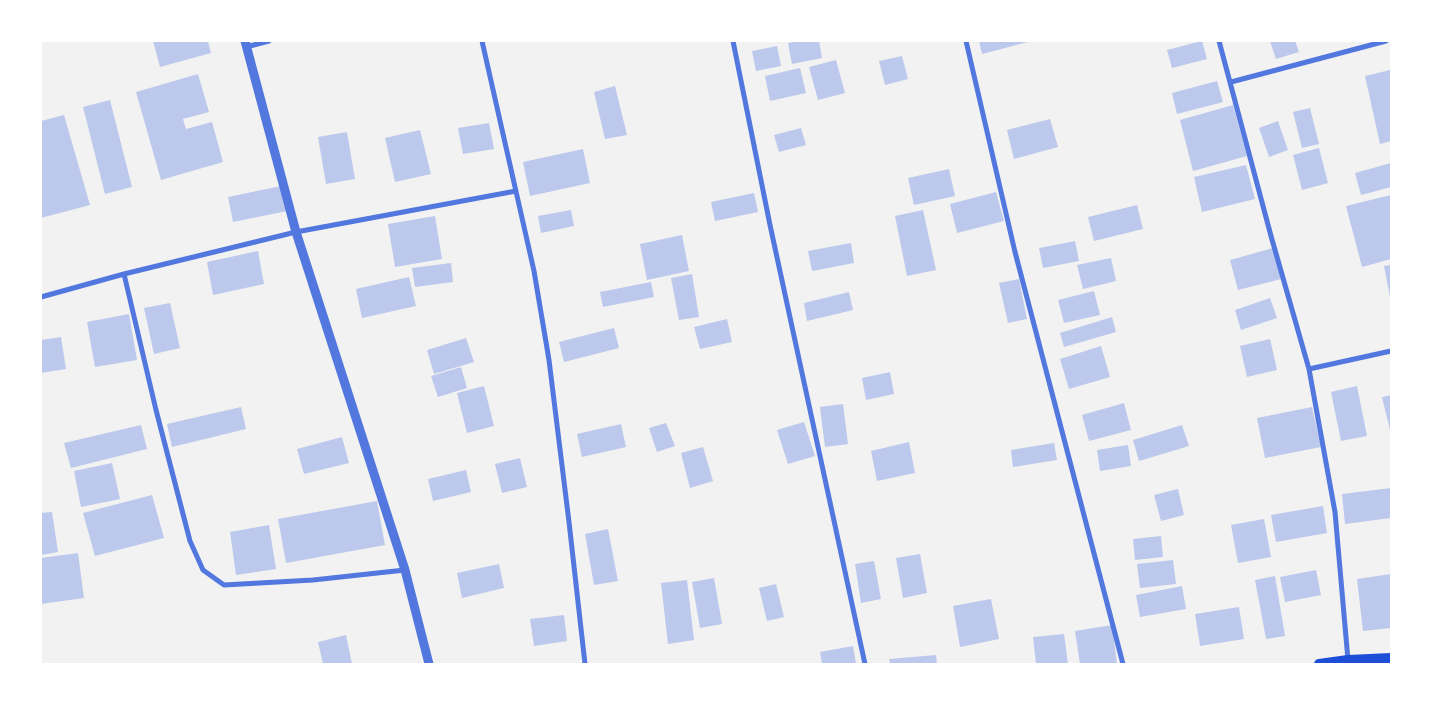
<!DOCTYPE html>
<html>
<head>
<meta charset="utf-8">
<style>
  body { margin:0 }
  #map { position:relative; width:1432px; height:705px; overflow:hidden; background:#f2f2f2; font-family:"PT Sans",sans-serif }
  canvas { display:block }
  .frame { position:absolute; inset:0; border:42px solid #fff; pointer-events:none }
</style>
</head>
<body>
<div id="map">
<canvas width="1432" height="705"></canvas>
<div class="frame"></div>
</div>
<script>
const context = document.querySelector('canvas').getContext('2d');
context.lineJoin = 'round';
function paint(path, color) { context.fillStyle = color; context.fill(path, 'evenodd'); }
function trace(path, color, width, dash) { context.strokeStyle = color; context.lineWidth = width; context.lineCap = dash ? 'butt' : 'round'; context.setLineDash(dash || []); context.stroke(path); }
paint(new Path2D(`
  M153 41H208L211 53 160 67Z
  M798 41H819L822 58 792 64 788 43Z
  M979 41H1028V42L982 54Z
  M1202 41 1207 59 1172 68 1167 50Z
  M1270 41H1295L1299 52 1276 59Z
  M777 46 781 66 756 71 752 51Z
  M902 56 908 79 885 85 879 61Z
  M836 60 845 93 818 100 809 67Z
  M800 68 806 93 770 101 765 76Z
  M1390 70 1391 141 1380 144 1365 76Z
  M198 74 209 112 183 119 186 129 212 122 223 162 161 180 136 92Z
  M1217 81 1223 102 1177 114 1172 93Z
  M615 86 627 135 605 139 594 92Z
  M110 100 132 187 105 194 83 107Z
  M1233 105 1247 156 1193 171 1180 120Z
  M1310 108 1319 144 1302 148 1293 112Z
  M64 115 90 205 41 218V121Z
  M1050 119 1058 147 1014 159 1007 130Z
  M1278 121 1288 150 1269 157 1259 128Z
  M489 123 494 149 463 154 458 128Z
  M801 128 806 145 779 152 774 135Z
  M420 130 431 174 395 182 385 138Z
  M347 132 355 179 326 184 318 137Z
  M1319 148 1328 183 1302 190 1293 155Z
  M583 149 590 183 530 196 523 162Z
  M1391 163V187L1361 195 1355 173Z
  M1246 165 1255 199 1202 212 1194 177Z
  M949 169 955 196 914 205 908 178Z
  M281 186 287 211 233 222 228 197Z
  M996 192 1004 221 957 233 950 204Z
  M754 193 758 212 715 221 711 202Z
  M1391 195V259L1362 267 1346 206Z
  M1137 205 1143 229 1094 241 1088 217Z
  M571 210 574 226 541 233 538 216Z
  M923 210 936 270 907 276 895 216Z
  M435 216 442 259 395 267 388 224Z
  M682 235 689 271 647 280 640 244Z
  M1075 241 1079 261 1043 268 1039 248Z
  M851 243 854 263 812 271 808 251Z
  M1273 248 1281 279 1238 290 1230 260Z
  M258 251 264 284 213 295 207 262Z
  M1111 258 1116 281 1083 289 1077 265Z
  M451 263 453 282 415 287 412 268Z
  M1391 265V297H1390L1384 266Z
  M692 274 699 317 679 320 671 278Z
  M409 277 416 306 362 318 356 289Z
  M1019 279 1027 319 1008 323 999 283Z
  M651 282 654 297 603 307 600 292Z
  M1094 291 1100 315 1064 323 1058 300Z
  M849 292 853 310 807 321 804 303Z
  M1270 298 1277 318 1241 330 1235 310Z
  M170 303 180 348 154 354 144 308Z
  M129 314 137 360 95 367 87 322Z
  M1112 317 1116 332 1064 347 1060 333Z
  M727 319 732 342 700 349 694 327Z
  M614 328 619 348 564 362 559 342Z
  M61 337 66 369 41 373V340Z
  M466 338 474 362 434 374 427 350Z
  M1270 339 1277 370 1247 377 1240 346Z
  M1101 346 1110 377 1069 389 1060 359Z
  M461 367 467 388 438 397 431 376Z
  M890 372 894 394 866 400 862 378Z
  M484 386 494 426 467 433 457 393Z
  M1357 386 1367 436 1341 441 1331 392Z
  M1391 395V430H1390L1382 397Z
  M1124 403 1131 430 1089 441 1082 415Z
  M843 404 848 444 825 447 820 407Z
  M241 407 246 429 172 447 167 424Z
  M1312 407 1321 447 1265 458 1257 418Z
  M804 422 815 456 788 464 777 430Z
  M666 423 675 446 657 452 649 428Z
  M621 424 626 447 582 457 577 434Z
  M141 425 147 449 71 468 64 443Z
  M1182 425 1189 446 1139 461 1133 440Z
  M342 437 349 463 304 474 297 449Z
  M909 442 915 473 877 481 871 451Z
  M1054 443 1057 460 1013 467 1011 450Z
  M1128 445 1131 466 1100 471 1097 450Z
  M703 447 713 481 690 488 681 453Z
  M520 458 527 487 502 493 495 464Z
  M112 463 120 499 81 507 74 471Z
  M466 470 471 492 433 501 428 479Z
  M1391 488V518L1345 524 1342 494Z
  M1178 489 1184 515 1161 521 1154 495Z
  M152 495 164 538 95 556 83 513Z
  M377 501 385 545 286 563 278 519Z
  M1323 506 1327 533 1276 542 1271 515Z
  M52 512 58 552 41 555V513Z
  M1264 519 1271 557 1238 563 1231 525Z
  M269 525 276 569 236 575 230 532Z
  M608 529 618 581 594 585 585 534Z
  M1161 536 1163 557 1135 560 1133 539Z
  M78 553 84 598 41 604V558Z
  M920 554 927 593 903 598 896 558Z
  M1173 560 1176 584 1140 588 1137 564Z
  M874 561 881 599 861 603 855 564Z
  M499 564 504 588 462 598 457 573Z
  M1316 570 1321 595 1285 602 1280 577Z
  M1391 574V628L1363 631 1357 579Z
  M1275 576 1285 636 1266 639 1255 580Z
  M714 578 722 624 700 628 692 582Z
  M687 580 694 640 668 644 661 583Z
  M776 584 784 617 767 621 759 588Z
  M1182 586 1186 609 1140 617 1136 595Z
  M991 599 999 639 960 647 953 606Z
  M1239 607 1244 639 1200 646 1195 614Z
  M564 615 567 641 534 646 530 619Z
  M1112 625 1117 664H1080L1075 631Z
  M1064 634 1068 664H1036L1033 637Z
  M346 635 352 664H323L318 642Z
  M853 646 856 664H822L820 652Z
  M936 655 937 664H890L889 659Z`), '#bdc9ec');
trace(new Path2D(`
  M482 41 534 271 549 360 569 522 585 664
  M733 41 770 225 865 664
  M966 41 1015 252 1123 664
  M1219 41 1271 236 1309 369 1335 512 1348 660
  M246 47 269 41
  M1231 82 1386 41
  M124 274 156 410 190 541 203 570 224 585 313 580 405 570
  M41 297 124 274 296 232 516 191
  M1309 369 1391 351`), '#5277de', 5);
trace(new Path2D(`
  M245 41 296 232 405 570 429 664`), '#5277de', 9);
trace(new Path2D(`
  M1319 664 1348 660 1391 658`), '#1d4ed8', 10);
</script>
</body>
</html>
